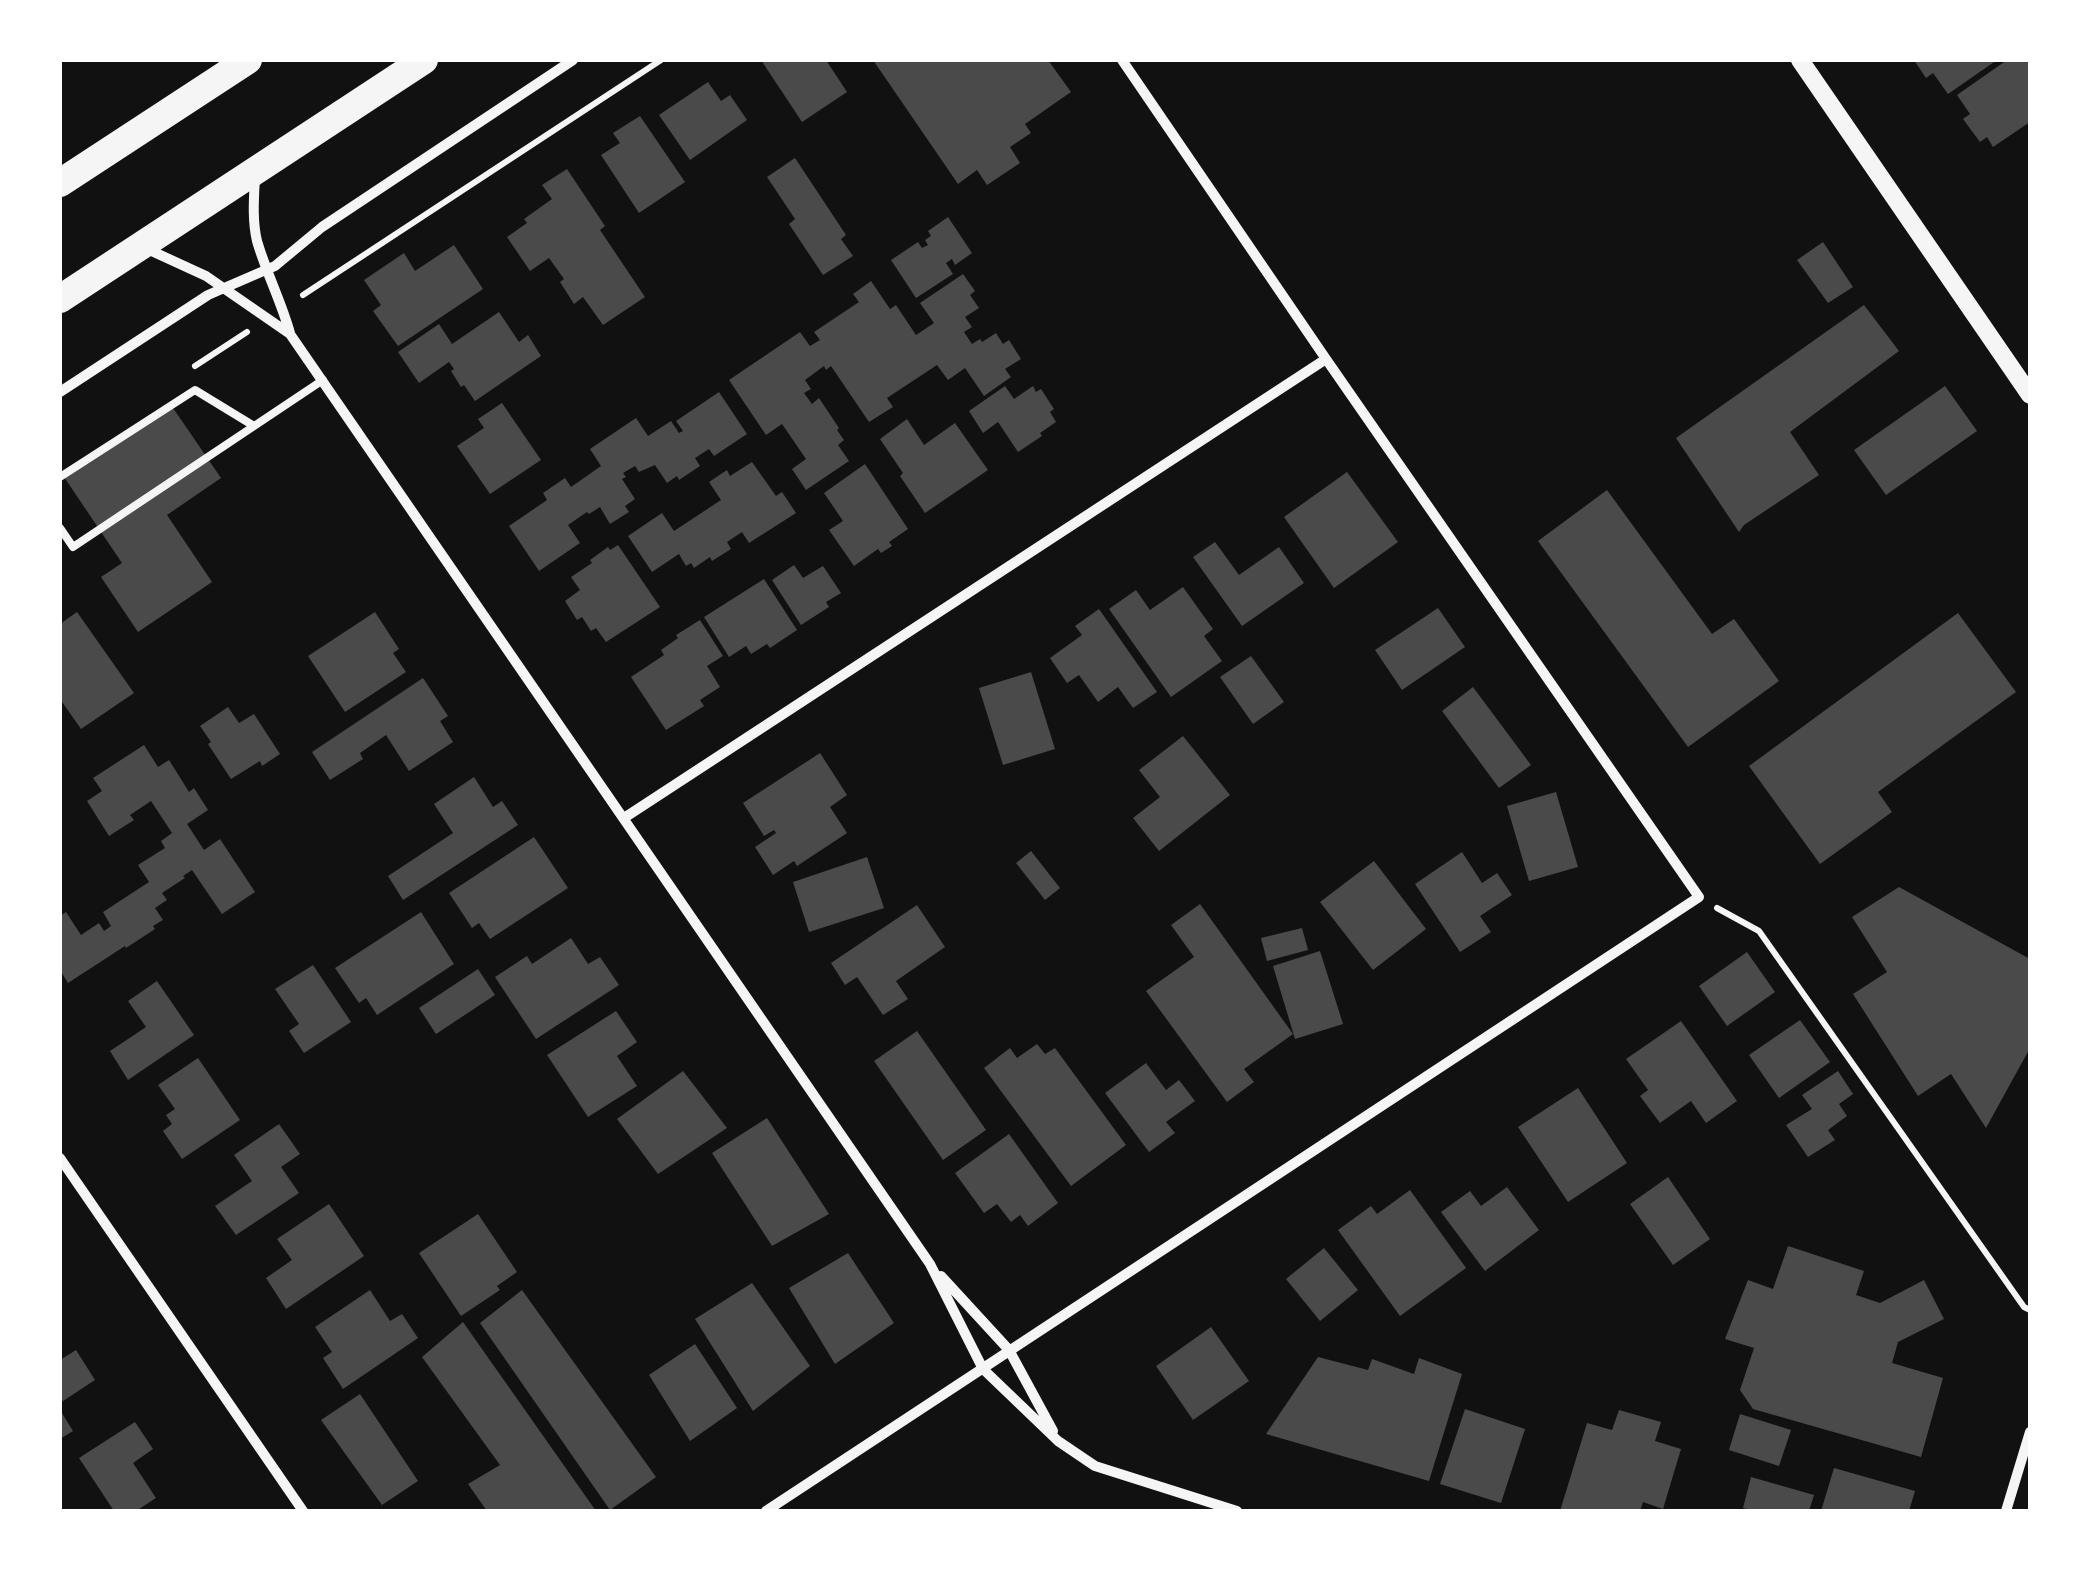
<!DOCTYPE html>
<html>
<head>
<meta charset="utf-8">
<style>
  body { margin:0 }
  #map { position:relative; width:2090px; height:1571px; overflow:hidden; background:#111; font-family:"DM Sans",sans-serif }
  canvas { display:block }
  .frame { position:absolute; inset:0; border:62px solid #fff; pointer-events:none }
</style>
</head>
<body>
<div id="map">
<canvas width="2090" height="1571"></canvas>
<div class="frame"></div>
</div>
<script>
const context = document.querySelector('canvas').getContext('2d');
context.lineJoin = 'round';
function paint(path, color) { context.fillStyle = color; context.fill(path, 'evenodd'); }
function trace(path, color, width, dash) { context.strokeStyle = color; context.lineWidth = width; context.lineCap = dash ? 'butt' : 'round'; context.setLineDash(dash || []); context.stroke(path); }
paint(new Path2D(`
  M761 60H826L847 92 802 122Z
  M873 60H1048L1071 92 1025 124 1031 133 1010 147 1020 163 987 185 977 170 958 184Z
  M1914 60H1997L1948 94 1933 73 1926 78Z
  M2007 60H2030V122L1993 147 1987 137 1980 142 1963 119 1970 114 1957 95Z
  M708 82 721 101 730 95 747 120 690 160 659 115Z
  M640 116 685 182 639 213 601 155 620 143 613 133Z
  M795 158 846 235 841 239 853 256 823 275 789 224 795 219 767 177Z
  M567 169 605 226 600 230 645 297 603 325 583 297 574 304 560 282 564 279 549 258 530 271 507 237 527 223 524 219 552 199 542 185Z
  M948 217 972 253 955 265 952 259 946 263 953 274 916 298 891 260 918 242 922 248 928 245 925 240 931 236 928 231Z
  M1823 242 1853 287 1828 303 1797 260Z
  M454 245 483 289 398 346 373 311 381 305 364 280 404 253 415 271Z
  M963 274 975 291 970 295 979 308 965 317 972 327 964 332 972 344 980 339 982 342 996 333 1003 344 1009 340 1021 359 1005 369 1011 377 984 396 965 368 948 380 937 365 887 398 893 407 869 422 831 366 826 370 824 366 805 380 811 389 804 393 812 404 819 398 839 428 837 430 844 440 838 445 849 461 806 490 792 469 806 459 782 424 766 435 729 380 800 332 810 346 820 340 814 332 859 302 853 294 871 281 890 309 896 305 916 335 934 323 920 303Z
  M1864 305 1899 351 1790 432 1819 475 1744 525 1739 532 1676 438Z
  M499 312 519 342 528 335 541 356 475 401 464 385 461 387 451 371 454 369 449 362 419 383 398 352 439 324 452 344Z
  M1005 386 1014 399 1033 386 1036 392 1041 389 1054 409 1050 412 1056 422 1040 433 1042 436 1018 452 998 422 983 433 969 411Z
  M1945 386 1977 431 1886 495 1854 450Z
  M719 392 747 434 714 456 709 449 695 458 700 466 679 480 677 476 667 483 655 465 639 472 635 466 623 473 626 477 622 479 635 499 625 506 629 512 610 524 600 507 589 514 587 512 568 525 580 543 539 571 509 526 547 500 543 493 565 478 571 487 601 466 590 449 636 418 648 436 671 421 679 433 683 431 676 421Z
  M502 403 541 460 490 494 457 446 484 428 478 419Z
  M171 405 221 478 167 515 212 582 138 632 101 577 122 563 64 477Z
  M907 419 924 445 955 423 988 470 925 513 900 476 903 473 880 439Z
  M752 462 776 496 782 492 796 513 749 543 742 532 727 542 731 549 712 561 710 557 694 568 691 563 686 566 679 554 652 572 628 536 662 513 674 531 721 500 709 482 727 470 730 476Z
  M865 464 908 529 889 542 892 546 881 553 878 549 854 566 829 530 843 521 824 493Z
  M1347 472 1398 542 1334 588 1284 517Z
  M1607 490 1712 634 1734 619 1779 681 1688 747 1538 541Z
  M1215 542 1239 575 1279 547 1304 583 1242 626 1193 557Z
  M618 545 660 607 606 642 596 628 591 631 582 617 577 620 565 601 580 590 571 577 592 563 590 560 608 547 610 550Z
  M794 565 803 578 823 566 841 593 826 602 829 607 801 625 772 580Z
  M764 579 797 630 770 648 767 644 751 654 746 646 729 657 704 617Z
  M1183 587 1213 629 1204 636 1222 661 1171 697 1109 609 1136 590 1150 610Z
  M1438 608 1465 647 1402 690 1375 650Z
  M1099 609 1157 692 1133 708 1118 687 1098 702 1079 675 1067 683 1050 658 1082 635 1075 626Z
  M77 612 134 693 81 729 60 699V624Z
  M375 612 399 649 393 653 406 672 345 712 308 656Z
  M1958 613 2016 692 1878 792 1892 812 1820 864 1749 766Z
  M700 620 723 656 707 666 720 687 700 700 704 706 666 730 631 677 664 655 661 650 678 638 676 635Z
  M1251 656 1284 702 1253 724 1220 677Z
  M1031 672 1055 749 1003 765 979 688Z
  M423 678 448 716 440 721 453 742 409 771 386 735 360 753 363 759 330 780 312 752Z
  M1473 687 1531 765 1499 788 1442 711Z
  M228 707 239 723 254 714 280 754 262 766 260 761 231 779 208 744 211 742 200 726Z
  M1183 736 1230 795 1159 851 1133 818 1160 797 1139 770Z
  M144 745 158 767 169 760 189 792 194 788 208 810 187 824 204 850 220 839 255 892 222 914 192 870 183 876 185 878 162 893 167 900 155 908 163 920 153 926 155 929 126 948 125 946 68 983 60 970V916L66 912 81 935 99 923 104 931 111 926 103 912 149 882 138 865 165 848 161 841 172 833 151 801 130 815 134 820 109 836 87 801 102 791 93 778Z
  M820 753 847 795 830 807 847 833 797 866 794 861 773 875 755 847 776 833 774 830 764 836 743 803Z
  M474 777 493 807 502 801 518 825 403 900 388 876 453 833 434 804Z
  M1556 792 1578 867 1529 881 1507 806Z
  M534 837 568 888 490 939 479 923 472 928 449 893Z
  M1031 851 1060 888 1045 900 1016 863Z
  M1462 852 1482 883 1497 873 1512 895 1480 916 1491 932 1460 952 1415 884Z
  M867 857 884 908 809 932 793 882Z
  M1374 861 1426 929 1373 970 1320 902Z
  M1899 887 2030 959V1048L1986 1128 1951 1074 1918 1096 1853 994 1887 972 1852 917Z
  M1200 904 1293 1034 1244 1069 1254 1082 1227 1102 1146 991 1194 957 1171 925Z
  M917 905 945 947 896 981 908 999 883 1015 857 977 845 985 831 963Z
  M421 912 454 964 377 1015 366 998 359 1003 335 968Z
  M1302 928 1308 950 1267 961 1261 938Z
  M571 938 588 964 600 957 619 985 536 1039 495 977 527 956 532 964Z
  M1320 951 1343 1024 1295 1039 1273 966Z
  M1747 952 1775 992 1727 1026 1699 986Z
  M313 965 351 1022 304 1053 289 1031 299 1024 275 989Z
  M478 969 495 995 436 1034 419 1008Z
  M157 981 194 1035 128 1080 110 1051 146 1027 128 1001Z
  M616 1011 637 1042 617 1056 637 1086 588 1117 547 1055Z
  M1800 1020 1830 1062 1779 1098 1749 1055Z
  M1681 1021 1737 1101 1706 1123 1691 1101 1660 1123 1640 1096 1648 1090 1626 1059Z
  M917 1031 986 1130 943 1160 874 1061Z
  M1037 1044 1045 1054 1055 1048 1126 1145 1071 1186 984 1068 1010 1048 1017 1058Z
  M198 1058 240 1120 182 1159 163 1131 172 1124 166 1115 175 1109 158 1085Z
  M1146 1063 1166 1090 1179 1080 1195 1101 1166 1122 1175 1133 1149 1152 1105 1093Z
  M683 1071 727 1128 658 1174 617 1119Z
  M1838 1071 1853 1094 1839 1104 1847 1116 1828 1130 1835 1140 1808 1157 1786 1125 1812 1109 1802 1095Z
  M1578 1088 1627 1163 1568 1202 1518 1127Z
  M767 1118 829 1214 772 1246 712 1153Z
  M279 1124 300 1154 281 1167 299 1193 236 1235 215 1206 252 1181 234 1155Z
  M1009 1134 1058 1203 1028 1226 1020 1215 1011 1222 997 1204 984 1213 955 1173Z
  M1668 1177 1710 1239 1673 1265 1630 1204Z
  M1507 1187 1539 1230 1485 1271 1441 1212 1470 1191 1481 1206Z
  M1410 1190 1466 1268 1400 1316 1338 1230 1371 1206 1377 1214Z
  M329 1204 364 1256 286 1309 266 1278 292 1260 277 1239Z
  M478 1214 517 1272 497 1286 500 1290 461 1316 419 1253Z
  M1788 1246 1864 1271 1856 1295 1880 1303 1924 1280 1944 1319 1898 1342 1892 1363 1943 1378 1921 1457 1753 1409 1740 1390 1754 1348 1725 1339 1748 1280 1773 1289Z
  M1324 1248 1358 1290 1320 1321 1286 1279Z
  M848 1253 894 1323 835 1364 789 1288Z
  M752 1283 810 1366 753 1411 695 1319Z
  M370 1290 390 1321 402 1314 418 1338 343 1389 323 1358 332 1352 315 1327Z
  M522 1290 656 1477 610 1510 480 1323Z
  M463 1322 596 1511H487L468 1484 500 1465 422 1357Z
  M1211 1327 1249 1381 1193 1420 1156 1366Z
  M695 1344 737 1408 690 1441 649 1375Z
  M76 1350 95 1380 60 1403V1360Z
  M1318 1357 1368 1370 1372 1359 1414 1374 1419 1358 1462 1374 1429 1481 1266 1434Z
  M360 1394 418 1481 382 1505 321 1420Z
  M1465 1409 1525 1429 1501 1503 1440 1484Z
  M60 1410 73 1431 60 1439Z
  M1619 1410 1661 1422 1655 1441 1681 1449 1663 1509 1643 1502 1640 1511H1560L1587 1423 1612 1430Z
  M1740 1414 1791 1430 1779 1466 1729 1450Z
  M135 1422 153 1449 133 1463 156 1498 136 1511H114L79 1458Z
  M1834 1468 1915 1491 1909 1511H1821Z
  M1751 1477 1814 1495 1809 1511H1754L1743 1508Z`), '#4a4a4a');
trace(new Path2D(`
  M303 295 661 60
  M195 366 247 332
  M1717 908 1759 931 2024 1307 2030 1310`), '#f5f5f5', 6);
trace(new Path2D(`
  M60 477 195 390 254 426
  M60 528 73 547 323 380`), '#f5f5f5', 8);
trace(new Path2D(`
  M255 176C254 197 252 220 257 241 266 272 281 301 290 333
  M145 248 206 276 290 334 930 1264 983 1369 1058 1441 1095 1466 1237 1511
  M60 392 208 295 275 266 322 227 573 60
  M624 818 1326 359
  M60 1158 303 1511
  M941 1276 1009 1350 1053 1431
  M766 1511 1699 897 1326 359 1122 60
  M2006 1511 2030 1432`), '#f5f5f5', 10);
trace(new Path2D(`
  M1800 60 2030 395`), '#f5f5f5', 18);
trace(new Path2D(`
  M60 183 248 60
  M60 299 424 60`), '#f5f5f5', 28);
</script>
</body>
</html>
